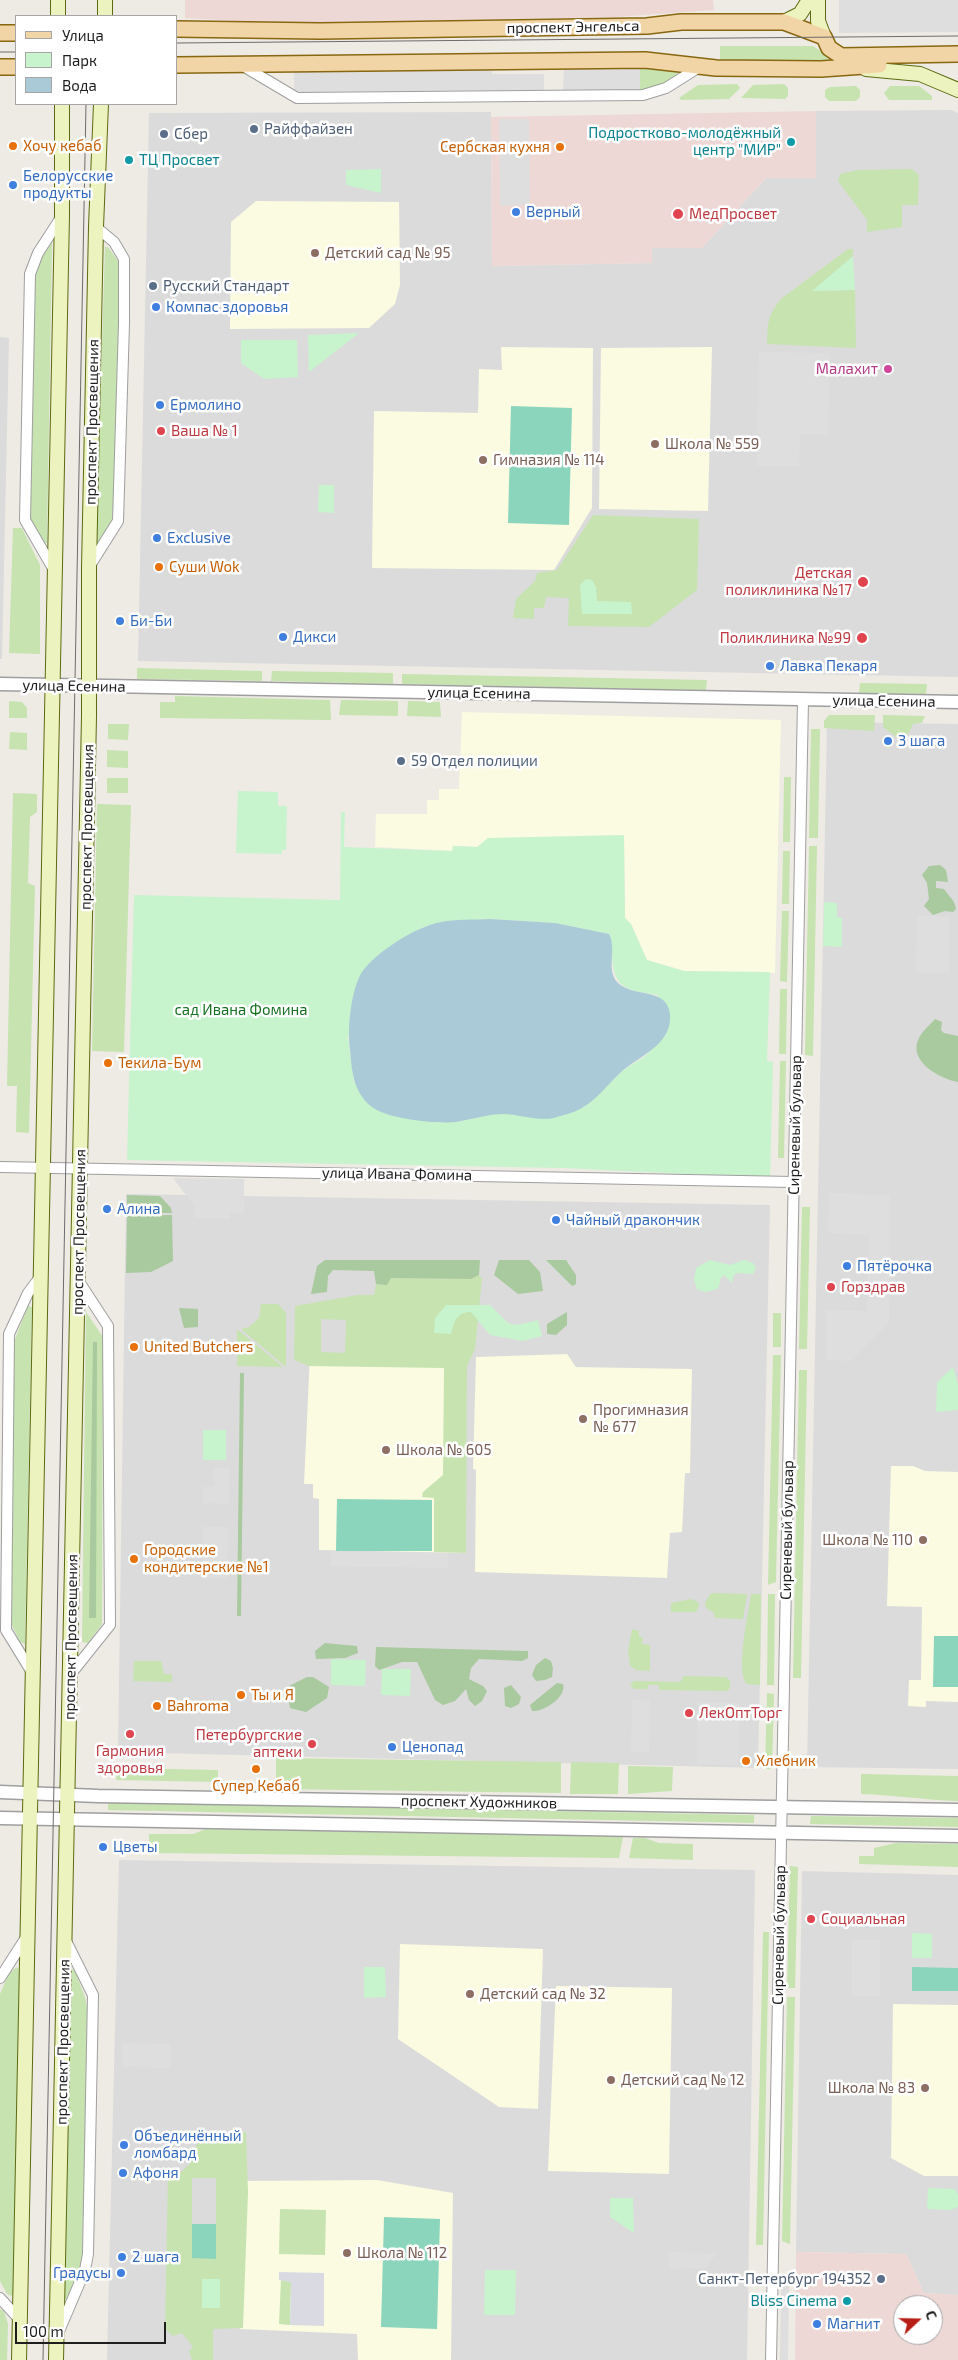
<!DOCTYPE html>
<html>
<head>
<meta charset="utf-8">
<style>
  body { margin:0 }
  #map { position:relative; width:958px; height:2360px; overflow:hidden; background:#eeebe5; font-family:"Exo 2",sans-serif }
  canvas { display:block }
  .legend { position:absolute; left:15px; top:15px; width:162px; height:90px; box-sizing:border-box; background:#fff; border:1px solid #a5a5a5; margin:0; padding:6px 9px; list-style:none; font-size:15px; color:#1e1e1e }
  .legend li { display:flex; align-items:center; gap:10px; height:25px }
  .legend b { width:25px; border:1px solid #a5a5a5 }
  .north { position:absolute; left:893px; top:2295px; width:50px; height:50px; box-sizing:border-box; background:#fff; border:1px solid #a5a5a5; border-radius:50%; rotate:69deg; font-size:14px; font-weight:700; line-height:20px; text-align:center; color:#1e1e1e }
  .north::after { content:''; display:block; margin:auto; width:18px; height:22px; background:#b71e15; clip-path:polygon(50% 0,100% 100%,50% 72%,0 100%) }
  .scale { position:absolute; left:15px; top:2322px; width:151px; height:22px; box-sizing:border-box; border:2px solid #1e1e1e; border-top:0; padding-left:6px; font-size:15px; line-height:18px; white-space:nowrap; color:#1e1e1e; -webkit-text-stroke:4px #fff; paint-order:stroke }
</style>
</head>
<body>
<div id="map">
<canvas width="958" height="2360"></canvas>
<ul class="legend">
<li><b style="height:6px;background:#f2d5a6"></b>Улица</li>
<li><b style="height:14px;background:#c7f3cd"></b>Парк</li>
<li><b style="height:14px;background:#aacad7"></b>Вода</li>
</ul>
<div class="north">С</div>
<div class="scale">100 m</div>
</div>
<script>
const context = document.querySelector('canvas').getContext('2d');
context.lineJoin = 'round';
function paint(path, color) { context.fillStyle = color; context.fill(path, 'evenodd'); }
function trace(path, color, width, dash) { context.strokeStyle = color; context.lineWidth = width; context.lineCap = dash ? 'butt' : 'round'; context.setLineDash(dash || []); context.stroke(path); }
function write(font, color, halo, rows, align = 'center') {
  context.font = font + ' "Exo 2",sans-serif'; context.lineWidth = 5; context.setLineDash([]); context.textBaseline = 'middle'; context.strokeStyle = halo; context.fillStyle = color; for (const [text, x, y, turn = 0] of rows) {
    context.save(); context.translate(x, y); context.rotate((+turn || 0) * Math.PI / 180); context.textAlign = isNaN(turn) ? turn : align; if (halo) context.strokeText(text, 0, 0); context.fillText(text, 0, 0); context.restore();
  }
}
paint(new Path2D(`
  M951 110 958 113V677L138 661 149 113 491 112 492 266 652 263 651 248H702L766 178H816V111Z
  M0 337 9 338 2 659H0Z
  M827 722 958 724V1769L807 1767Z
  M126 1194 770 1205 758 1768 118 1752Z
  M119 1860 755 1870 747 2360H107Z
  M802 1871 958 1875V2295L924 2293 906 2254 796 2252Z`), '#dcdbdb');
paint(new Path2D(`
  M185 0H713L714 10 616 17 269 23 185 18Z
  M816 111V178H766L702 248H652V263L492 266 491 117Z
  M796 2252 906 2254 924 2293 958 2295V2360H795ZM903 2305H933V2335H903Z`), '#edd8d6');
paint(new Path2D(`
  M256 201 399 202 400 285 395 304 369 328 230 329 231 222Z
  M501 347 593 348 592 508 554 570 372 568 374 411 478 413 479 369 502 370Z
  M712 347 708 511 599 509 601 348Z
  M462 712 781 720 775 973 684 971 647 960 631 924 625 918 624 836 478 847 453 846V851L375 847 376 814H427V800H439V789H459Z
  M310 1354H453L466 1553 319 1550V1499L313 1498V1484H304Z
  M567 1354 576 1367 692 1369 690 1473H685L682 1532 670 1533 667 1578 475 1572 476 1470 473 1469 476 1357Z
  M891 1466H913L925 1471 958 1472V1702L926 1701V1707L908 1706 909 1680H921L922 1607 887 1606Z
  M400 1944 543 1949 538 2109 499 2107 398 2039Z
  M556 1986 672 1988 669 2174 548 2171Z
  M893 2004 958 2005V2176H924L891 2158Z
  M377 2180 453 2193 451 2360H358L357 2334 240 2329 243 2181Z`), '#fafbe1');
paint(new Path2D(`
  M720 46H813L836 61 720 60Z
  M640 67 676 71 678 75 663 85 640 91Z
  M737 84 740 88 729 99 681 100 679 98 698 85Z
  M784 84 788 88V96L785 99 741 98 753 85Z
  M856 86 860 90V97L856 101H829L825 97V90L830 87Z
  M890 86H919L932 96V100H889L884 93Z
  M912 169 919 175 918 205H902V227L867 232V220L838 181 840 174 857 170Z
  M49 243H52L47 543H43L29 520 34 275Z
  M105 247H108L120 264 113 520 100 543H96Z
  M848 249H853V256L813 291 855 290 856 348 767 344C768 323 767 315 782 298Z
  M593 515 699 519 697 590 649 627 568 626 569 598 546 597 544 608H534V619L513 618 516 599 535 581 537 573 557 570Z
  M13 528H22L40 565V654L9 653Z
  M137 668 262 671V681L137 679Z
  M272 671 393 673V684L271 681Z
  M402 674 707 680 706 690 402 684Z
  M860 683 927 684 926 694 859 693Z
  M175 696 330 700 331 720 160 718V702H175Z
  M341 700 398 701V716L339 715Z
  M9 701 22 702 27 708V718H9Z
  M408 701 440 702 441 717 407 716Z
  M829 715H875L874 731 824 728V721Z
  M883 715 925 716 922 723 913 724 908 734 899 739 883 727Z
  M108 724H129L128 740 108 739Z
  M811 729H820L818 838H809Z
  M10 732 27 733V750L9 749Z
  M107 750 128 751V768L107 767Z
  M784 777H791L790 842H783Z
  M107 778H128V793H107Z
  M13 793 37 794V812L30 817 28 883 35 886 29 1133 16 1132 17 1086H7Z
  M97 804 131 805 124 1052 92 1051Z
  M809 846H817L813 1056 805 1055Z
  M783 851H790L789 904H782Z
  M782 911H789L787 982 780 981Z
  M780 989H787L786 1054H779Z
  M780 1061H786L784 1158H778Z
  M802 1207H810L807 1349H799Z
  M479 1275 482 1278 475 1349 467 1366 466 1553 434 1552V1498L422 1497 423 1492 443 1475 444 1368 309 1366 294 1360 295 1306 358 1295H374L376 1284 387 1285 390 1278 471 1279ZM321 1319 346 1320 345 1353 321 1352Z
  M261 1304H278L286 1313V1367L241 1329 249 1327 259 1318Z
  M28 1306 32 1307 25 1644 20 1642 10 1621 13 1344Z
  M86 1312 103 1337 102 1624 88 1643 82 1642Z
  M773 1313H781V1347H773Z
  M237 1330 242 1333 283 1367 237 1366Z
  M773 1355H781L776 1582 768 1585Z
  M799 1370H807L801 1678H793Z
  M715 1593 747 1594 743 1619 715 1618 714 1613 706 1608 705 1603 710 1594Z
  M751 1594H761L760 1685 747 1684C735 1672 749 1611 751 1594Z
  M768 1594H775L774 1685H767Z
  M691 1599 698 1602 699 1605 696 1612H671V1603Z
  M632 1629 639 1631V1637H643L642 1644 650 1645V1671L636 1670 630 1666 628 1651Z
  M134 1661H161L164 1674H172V1682L133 1681Z
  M684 1676 726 1677 730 1681V1688L727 1691 659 1690V1685H648V1689H634L630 1685 634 1681 680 1682Z
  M767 1693 774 1694 772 1769H765Z
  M276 1758 561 1762V1793L276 1789Z
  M571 1762 619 1763 618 1794H570Z
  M628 1766 673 1767 672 1791 628 1794Z
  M117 1768 218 1770V1782L116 1780Z
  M861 1774 958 1776V1801C925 1800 894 1795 861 1794Z
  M108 1802 754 1815V1823L108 1810Z
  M811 1816 958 1818V1827L810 1824Z
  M206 1829 623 1837 619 1858 154 1853 149 1850V1834H193Z
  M633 1838H645L659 1843 693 1844V1860L629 1858Z
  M896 1843 958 1844V1867L859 1864V1856H874V1848Z
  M790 1866 798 1867 795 1988H787Z
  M763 1932H769L763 2245H756Z
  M17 1967 20 1971 14 2293 11 2296 7 2294 0 2281V1994L9 1973Z
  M72 1969 75 1971 85 1997 88 2012 82 2256 80 2269 68 2299 64 2298 70 1970Z
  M787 1997H795L790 2244 782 2241Z
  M246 2132 248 2192 243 2328 213 2329V2360H192L189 2351 193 2347 182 2333 173 2336 165 2329 168 2175 177 2169 181 2172 190 2164 188 2155 204 2137ZM192 2178H216V2258H192Z
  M280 2209 326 2210 325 2255 279 2254Z
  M281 2280 291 2281 290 2325 279 2324Z
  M0 2309 4 2311 8 2324 7 2360H0Z`), '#c6e3b0');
paint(new Path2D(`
  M940 865 946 870 948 882 936 881V888L944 889 954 902 956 909 953 912 945 911 933 915 924 906 929 899 927 883 922 875 929 866Z
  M935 1019 942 1022 941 1030 944 1033 958 1036V1082C940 1079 907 1061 919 1038 922 1031 930 1025 935 1019Z
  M127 1195 160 1196 171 1208 172 1213H127Z
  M172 1215 173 1261 151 1272 126 1273 127 1216Z
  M325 1260H480L479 1275 471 1279 391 1278 387 1285 376 1284 374 1271 333 1270 328 1276 327 1292 311 1294 317 1266Z
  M499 1260H529L540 1272 543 1291 518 1294 494 1275Z
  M546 1260H566L576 1275V1284L572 1286Z
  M179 1308 198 1309V1327L184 1328Z
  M567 1312V1325L556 1335 547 1334V1324Z
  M93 1342H97L96 1618H89Z
  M240 1373H244L241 1616H237Z
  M325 1643 357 1646 358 1653 345 1658 316 1659 315 1651Z
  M376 1647 528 1651V1658L522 1661 479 1659 471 1668 469 1679 483 1686 487 1691 482 1701 475 1706 469 1700 466 1689 455 1701 443 1705 435 1700 417 1662H402L379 1670 375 1666Z
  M545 1658 551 1661 553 1668 552 1677 545 1680 536 1681 532 1675 536 1665Z
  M307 1677H313L329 1687 327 1698 306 1712 290 1708 287 1687Z
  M557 1683 563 1684C567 1697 544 1712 532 1711L530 1705Z
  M511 1685 521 1697 519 1704 511 1708 505 1706 504 1688Z`), '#a9c99e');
paint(new Path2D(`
  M381 169V193L346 185V170Z
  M853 256 855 290 812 291Z
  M359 333 309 372 308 335Z
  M241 340H297L298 377 264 379 241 363Z
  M319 485H334V513L318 512Z
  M586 579 592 580 596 587 597 601 631 602 632 614H582L580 585Z
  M238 791 278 792V806H287L286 850H282V854L236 853Z
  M341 812H345L344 847 452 851 453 846 477 847 488 838 624 835 625 918 631 924 647 960 684 971 770 972 767 1061 773 1062 770 1178 563 1168 127 1160 134 895 340 900ZM490 919 555 923 609 934C612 941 612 946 612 954 613 989 626 990 658 995L666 1035 644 1057 622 1071 584 1107 488 1115 457 1122 354 1082 348 1037 369 964 399 941 421 928 441 922Z
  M824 902 837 903V917L842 918V947L823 946Z
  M710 1260 730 1265 744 1260 753 1263 756 1268 753 1274 736 1273 733 1277 732 1283 724 1275 721 1278 718 1289 705 1292 697 1289 694 1280 696 1268Z
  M446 1305H490C513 1327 505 1328 538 1320L542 1336 523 1341 490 1335 471 1312C457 1312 454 1321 451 1334L434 1333 435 1318Z
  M953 1367 958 1384V1410L936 1412 937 1382Z
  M203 1430H226V1460H203Z
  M331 1659 366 1660 365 1686 331 1685Z
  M382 1669H411L410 1696 381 1695Z
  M912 1933 932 1934V1958H912Z
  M364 1967H385L386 1997 364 1998Z
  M928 2188 955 2189 958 2195V2207L950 2210 927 2209Z
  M610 2198H633L634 2233 610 2217Z
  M485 2270H516L515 2315H484Z
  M202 2279H220V2308H202Z`), '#c7f3cd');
paint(new Path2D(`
  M511 406 572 408 569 525 508 523Z
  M337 1499 432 1500V1551H336Z
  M934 1636H958V1687H933Z
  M912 1967 958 1968V1991H912Z
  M384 2217 440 2219 437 2329 381 2327Z
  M192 2224H216V2259L192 2258Z`), '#8bd5bc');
paint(new Path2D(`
  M839 0H958V32L839 33Z
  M564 67H640V91H563Z
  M492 69V74H544V90L302 92 294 90V71Z
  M499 119H529L530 205 500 206Z
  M759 352 830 353 828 435H800L799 467 757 466Z
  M917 916H950L949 973H916Z
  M173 1178 244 1179V1214L230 1213V1219L194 1218V1206Z
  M829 1193 890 1195 889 1323 852 1361 826 1360V1310L867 1311 869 1235 828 1233Z
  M214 1468H230L229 1504 203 1503V1487L214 1486Z
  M203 1527H228L227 1579H203Z
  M331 1551 448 1553V1568L331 1566Z
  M632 1700 650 1701 649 1752H631Z
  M698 1702 740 1703 738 1765 697 1764Z
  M852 1940H880V1996H852Z
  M122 2043 170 2044V2068L122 2067Z
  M668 2252 717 2253 706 2268 669 2269Z
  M781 2285H789L788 2360H780Z`), '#dedede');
paint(new Path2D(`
  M279 2272 324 2273V2326L290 2325 291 2282 279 2280Z`), '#dadae3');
paint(new Path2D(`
  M490 919 555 923 609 934C617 949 606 969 617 982 633 999 668 986 670 1015 672 1045 639 1056 621 1072 609 1083 599 1097 585 1106 577 1112 563 1115 554 1118 538 1121 521 1115 505 1114 488 1114 473 1119 456 1122 437 1124 387 1119 372 1107 353 1092 352 1072 350 1049 347 1030 351 989 362 972 376 952 417 926 441 922 456 919 474 920 490 919Z`), '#aacad7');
const minor = new Path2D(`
  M243 66 297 98 643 95 666 88 701 66
  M89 567 118 521 124 323V259L114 242 96 227
  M54 570 25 520 30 274 38 253 62 216
  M0 1167 793 1182
  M33 1674 6 1630 9 1334 28 1293 40 1277
  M70 1675 110 1625 108 1326 78 1280
  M0 1978 27 1936
  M0 2298 20 2320
  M57 2336 85 2270 88 2254 93 1995 66 1941
  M771 2360 803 700`);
const tertiary = new Path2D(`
  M0 684 958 702
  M0 1792 98 1796 958 1810
  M0 1818 958 1836`);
const secondary = new Path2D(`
  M818 0V21L824 37
  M58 16V0
  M105 16V0
  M784 22 800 14 809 0
  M866 69 920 74 958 90
  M19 2360 62 215V104
  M56 2360 89 716V568L96 227 101 104`);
const primary = new Path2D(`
  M176 29 320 31 647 26 681 22H784L824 37 829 48 841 56 958 54
  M0 33H16
  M176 65 645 60 716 68 821 69 879 65
  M0 67H16`);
trace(minor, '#9f9f9f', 12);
trace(tertiary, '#9f9f9f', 15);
trace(secondary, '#5b6a10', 16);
trace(primary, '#886710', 18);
trace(minor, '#fff', 10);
trace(tertiary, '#fff', 12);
trace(secondary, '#edf3be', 14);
trace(primary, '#f2d5a6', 15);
trace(new Path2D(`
  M176 43 958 36
  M0 52H16
  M43 2360 86 104`), '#6c6c6c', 1);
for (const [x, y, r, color] of [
  [254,129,5,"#5c6f8a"],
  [164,134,5,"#5c6f8a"],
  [791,142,5,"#0f9aa8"],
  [13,146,5,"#e8710a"],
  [560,147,5,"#e8710a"],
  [129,160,5,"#0f9aa8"],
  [13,185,5,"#3f7fe0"],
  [516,212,5,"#3f7fe0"],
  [678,214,6,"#e0444e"],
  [315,253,5,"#8d6e63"],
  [153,286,5,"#5c6f8a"],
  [156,307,5,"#3f7fe0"],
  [888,369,5,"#d1479c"],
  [160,405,5,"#3f7fe0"],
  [161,431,5,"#e0444e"],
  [655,444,5,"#8d6e63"],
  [483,460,5,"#8d6e63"],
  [157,538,5,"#3f7fe0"],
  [159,567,5,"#e8710a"],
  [863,582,6,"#e0444e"],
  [120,621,5,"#3f7fe0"],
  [283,637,5,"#3f7fe0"],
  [862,638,6,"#e0444e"],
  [770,666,5,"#3f7fe0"],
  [888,741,5,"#3f7fe0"],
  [401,761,5,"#5c6f8a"],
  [108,1063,5,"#e8710a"],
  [107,1209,5,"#3f7fe0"],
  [556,1220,5,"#3f7fe0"],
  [847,1266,5,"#3f7fe0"],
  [831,1287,5,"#e0444e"],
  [134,1347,5,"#e8710a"],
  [583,1419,5,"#8d6e63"],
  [386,1450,5,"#8d6e63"],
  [923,1540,5,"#8d6e63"],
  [134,1559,5,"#e8710a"],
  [241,1695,5,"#e8710a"],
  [157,1706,5,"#e8710a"],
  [689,1713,5,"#e0444e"],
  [130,1734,5,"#e0444e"],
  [312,1744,5,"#e0444e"],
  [392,1747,5,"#3f7fe0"],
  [746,1761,5,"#e8710a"],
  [256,1769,5,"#e8710a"],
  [103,1847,5,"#3f7fe0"],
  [811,1919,5,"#e0444e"],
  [470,1994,5,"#8d6e63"],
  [611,2080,5,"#8d6e63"],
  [925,2088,5,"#8d6e63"],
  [124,2145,5,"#3f7fe0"],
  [123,2173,5,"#3f7fe0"],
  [347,2253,5,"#8d6e63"],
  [122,2257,5,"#3f7fe0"],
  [121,2273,5,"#3f7fe0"],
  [881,2279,5,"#5c6f8a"],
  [847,2301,5,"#0f9aa8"],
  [817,2324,5,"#3f7fe0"]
]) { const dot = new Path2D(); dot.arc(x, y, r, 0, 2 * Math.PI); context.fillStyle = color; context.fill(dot); trace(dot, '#fff', 2); }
write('15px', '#1e1e1e', '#fff', [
  ["проспект Энгельса",573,27,-1],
  ["проспект Просвещения",92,422,-89],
  ["улица Есенина",74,686,1],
  ["улица Есенина",479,693,1],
  ["улица Есенина",884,701,1],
  ["проспект Просвещения",87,827,-89],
  ["Сиреневый бульвар",795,1125,-89],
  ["улица Ивана Фомина",397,1174,1],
  ["проспект Просвещения",79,1232,-89],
  ["Сиреневый бульвар",787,1530,-89],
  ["проспект Просвещения",71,1637,-89],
  ["проспект Художников",479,1802,1],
  ["Сиреневый бульвар",779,1935,-89],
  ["проспект Просвещения",63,2042,-89]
]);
write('15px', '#4e5e75', '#fff', [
  ["Райффайзен",264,129],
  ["Сбер",174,134],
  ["Русский Стандарт",163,286],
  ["59 Отдел полиции",411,761],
  ["Санкт-Петербург 194352",871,2279,"right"]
], 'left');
write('15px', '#0d838f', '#fff', [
  ["Подростково-молодёжный",781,133],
  ["центр \"МИР\"",781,150],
  ["ТЦ Просвет",139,160,"left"],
  ["Bliss Cinema",837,2301]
], 'right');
write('15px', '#c56008', '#fff', [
  ["Хочу кебаб",23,146],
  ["Сербская кухня",550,147,"right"],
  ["Суши Wok",169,567],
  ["Текила-Бум",118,1063],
  ["United Butchers",144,1347],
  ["Городские",144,1550],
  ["кондитерские №1",144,1567],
  ["Ты и Я",251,1695],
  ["Bahroma",167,1706],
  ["Хлебник",756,1761],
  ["Супер Кебаб",256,1786,"center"]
], 'left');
write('15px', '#366cbe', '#fff', [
  ["Белорусские",23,176],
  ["продукты",23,193],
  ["Верный",526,212],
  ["Компас здоровья",166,307],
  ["Ермолино",170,405],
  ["Exclusive",167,538],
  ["Би-Би",130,621],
  ["Дикси",293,637],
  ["Лавка Пекаря",780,666],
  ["3 шага",898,741],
  ["Алина",117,1209],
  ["Чайный дракончик",566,1220],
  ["Пятёрочка",857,1266],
  ["Ценопад",402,1747],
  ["Цветы",113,1847],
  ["Объединённый",134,2136],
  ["ломбард",134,2153],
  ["Афоня",133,2173],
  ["2 шага",132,2257],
  ["Градусы",111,2273,"right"],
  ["Магнит",827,2324]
], 'left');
write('15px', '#be3a42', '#fff', [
  ["МедПросвет",689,214],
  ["Ваша № 1",171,431],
  ["Детская",852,573,"right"],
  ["поликлиника №17",852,590,"right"],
  ["Поликлиника №99",851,638,"right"],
  ["Горздрав",841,1287],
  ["ЛекОптТорг",699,1713],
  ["Петербургские",302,1735,"right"],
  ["аптеки",302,1752,"right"],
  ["Гармония",130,1751,"center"],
  ["здоровья",130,1768,"center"],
  ["Социальная",821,1919]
], 'left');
write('15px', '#785e54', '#fff', [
  ["Детский сад № 95",325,253],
  ["Школа № 559",665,444],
  ["Гимназия № 114",493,460],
  ["Прогимназия",593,1410],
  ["№ 677",593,1427],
  ["Школа № 605",396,1450],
  ["Школа № 110",913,1540,"right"],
  ["Детский сад № 32",480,1994],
  ["Детский сад № 12",621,2080],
  ["Школа № 83",915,2088,"right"],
  ["Школа № 112",357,2253]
], 'left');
write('15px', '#b23c85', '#fff', [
  ["Малахит",878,369]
], 'right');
write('15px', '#177123', '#fff', [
  ["сад Ивана Фомина",241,1010]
]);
</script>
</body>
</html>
